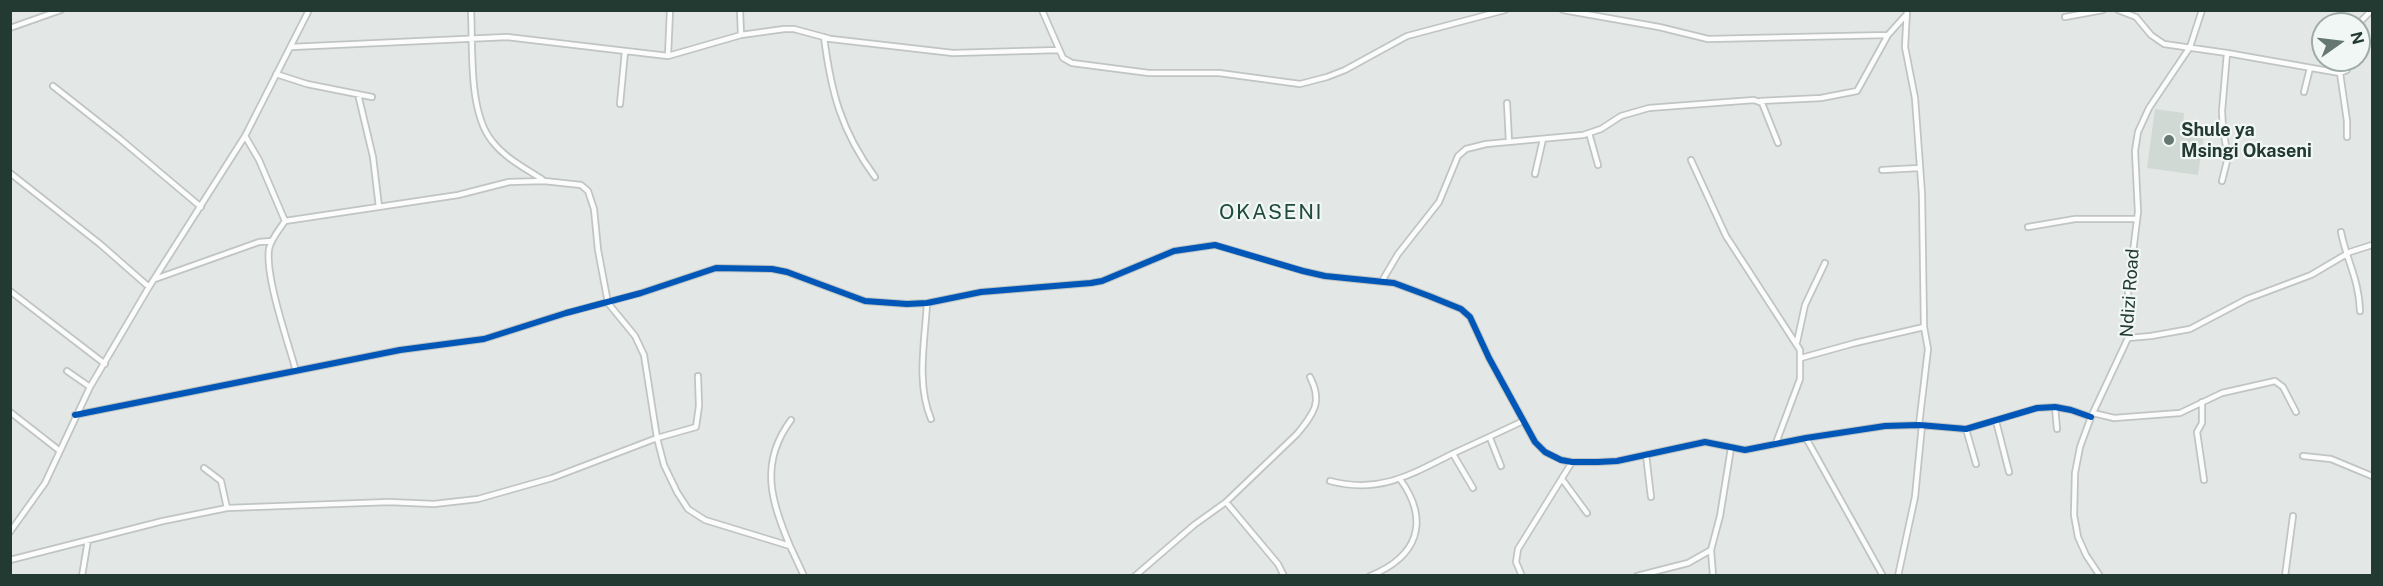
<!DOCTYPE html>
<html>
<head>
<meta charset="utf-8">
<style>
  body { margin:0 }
  #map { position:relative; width:2383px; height:586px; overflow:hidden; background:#e3e8e6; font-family:"Public Sans",sans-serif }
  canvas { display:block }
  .frame { position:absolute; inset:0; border:12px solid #233a32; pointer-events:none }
  .north { position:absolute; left:2311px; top:12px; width:60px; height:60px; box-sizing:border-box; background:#f1f7f4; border:2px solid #9faba6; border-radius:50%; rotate:76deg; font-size:16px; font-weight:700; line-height:24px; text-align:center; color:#233a32 }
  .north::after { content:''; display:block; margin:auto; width:21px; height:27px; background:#667771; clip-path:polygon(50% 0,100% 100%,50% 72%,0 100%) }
</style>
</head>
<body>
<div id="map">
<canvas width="2383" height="586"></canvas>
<div class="frame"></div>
<div class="north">N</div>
</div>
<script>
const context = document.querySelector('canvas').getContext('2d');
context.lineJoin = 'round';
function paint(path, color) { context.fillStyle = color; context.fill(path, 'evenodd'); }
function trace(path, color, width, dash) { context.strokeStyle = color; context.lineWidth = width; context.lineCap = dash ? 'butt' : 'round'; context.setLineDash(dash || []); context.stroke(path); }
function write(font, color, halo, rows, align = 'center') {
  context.font = font + ' "Public Sans",sans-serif'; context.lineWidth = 4.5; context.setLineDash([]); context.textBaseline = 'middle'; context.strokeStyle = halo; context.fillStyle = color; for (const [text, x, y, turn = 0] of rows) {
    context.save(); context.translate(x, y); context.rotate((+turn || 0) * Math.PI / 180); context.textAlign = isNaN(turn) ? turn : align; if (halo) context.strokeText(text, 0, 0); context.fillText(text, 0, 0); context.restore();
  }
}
paint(new Path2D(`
  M2155 109 2184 113 2183 126 2205 129 2198 175 2147 168Z`), '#d1d9d5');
const minor = new Path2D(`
  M471 10C473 47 468 112 492 141 505 158 525 168 543 180
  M740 10 741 35
  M1042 10 1063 58 1072 63 1149 73H1219L1300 84 1327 77 1345 70 1407 36 1505 10
  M1563 10 1659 27 1708 39 1888 35 1905 16
  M1907 10 1905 47 1915 98 1922 194 1924 327 1928 349 1919 425
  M2118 10 2136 17 2151 35 2164 44 2227 53 2340 73 2347 70 2349 60
  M2065 17 2103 10
  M2358 24 2372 10
  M10 28 61 10
  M824 37C831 92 841 131 875 177
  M291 47 507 37 668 56 741 35 784 29H794L831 39 953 53 1059 50
  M668 56 670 10
  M2340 73 2347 121V137
  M276 74 307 84 372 97
  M53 86 119 138 201 207
  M2304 92 2310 68
  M358 94 373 157 379 207
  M1760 101 1821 98 1857 91 1888 35
  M1507 103 1509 142
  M620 104 625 51
  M1589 133 1598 165
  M245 136 259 160 285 221
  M1691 160 1726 236 1800 350V379L1776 443
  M1882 170 1919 168
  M10 173 100 244 149 287
  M1535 174 1543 139
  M2222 181 2228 157 2223 129 2222 111 2227 53
  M2028 227 2075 219H2137
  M2341 232C2347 262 2359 279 2360 311
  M155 279 259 242 272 241
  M1382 281 1398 254 1439 202 1458 156 1466 149 1486 144 1583 135 1601 129 1621 116 1649 108 1754 100 1762 103 1778 143
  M10 291 105 364
  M927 303C925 341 916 383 931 419
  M2128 338 2151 336 2190 329 2247 299 2311 275 2350 252 2372 245
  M1797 342 1805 305 1825 263
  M1801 358 1855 343 1924 327
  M67 371 90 387
  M296 371C288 342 265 277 269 249 271 239 279 230 285 221L458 195 509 182 544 181 581 185 588 191 594 209 598 250 608 303 635 336 644 355 657 438 664 465 677 492 688 509 705 520 790 546 804 576
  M2202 402V423L2197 432 2204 480
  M2055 407 2057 429
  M10 412 60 451
  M2093 413 2114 418 2180 413 2222 393 2275 381 2283 387 2296 412
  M75 415 400 350 484 339 566 313 641 293 716 268 772 269 787 272 865 301 907 304 927 303 981 292 1091 283 1102 281 1174 251 1215 245 1303 271 1325 276 1394 283 1429 296 1461 309 1470 317 1489 358 1535 442 1545 452 1561 460 1572 462H1598L1617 461 1705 442 1745 450 1806 438 1885 426 1919 425 1966 429 2037 408 2055 407 2071 410 2091 417
  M1996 421 2009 472
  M1966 429 1976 464
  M1490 438 1501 466
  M1806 438 1883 576
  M1453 454 1473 488
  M1646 455 1651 497
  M2303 456 2331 459 2372 476
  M204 468 221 481 227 508
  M1562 479 1587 513
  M1330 481C1379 494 1410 475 1452 454 1476 443 1500 432 1523 421
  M1226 502 1278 564 1284 576
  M10 532 45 483 90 387 149 287 245 136 309 10
  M790 546C771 501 759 463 791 420
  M1711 550 1713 576
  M10 560 163 521 227 508 389 502 434 504 478 499 552 478 657 438 696 427 699 406 698 376
  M82 576 88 540
  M1135 576 1194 525 1226 502 1297 434C1314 413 1323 402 1310 377
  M1370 576C1417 557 1431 522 1400 479
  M1522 576 1516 562 1518 549 1572 462
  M1637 576 1688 563 1711 550 1720 516 1731 448
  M1898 576 1915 497 1922 425
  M2100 576 2086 555 2078 537 2074 515 2075 473 2080 447 2091 417 2128 338V292L2138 212 2135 151 2138 132 2149 108 2190 47 2202 10
  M2285 576 2293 516`);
trace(minor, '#c0c5c3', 8);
trace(minor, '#fbfcfb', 4.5);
trace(new Path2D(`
  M75 415 400 350 484 339 566 313 641 293 716 268 772 269 787 272 865 301 907 304 927 303 981 292 1091 283 1102 281 1174 251 1215 245 1303 271 1325 276 1394 283 1429 296 1461 309 1470 317 1489 358 1535 442 1545 452 1561 460 1572 462H1598L1617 461 1705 442 1745 450 1806 438 1885 426 1919 425 1966 429 2037 408 2055 407 2071 410 2091 417`), '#0057b8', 6);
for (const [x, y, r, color] of [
  [2169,140,6,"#667771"]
]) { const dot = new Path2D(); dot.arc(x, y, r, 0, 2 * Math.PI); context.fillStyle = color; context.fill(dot); trace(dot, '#f1f7f4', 2); }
write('bold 18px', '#233a32', '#f1f7f4', [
  ["Shule ya",2181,130],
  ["Msingi Okaseni",2181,151]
], 'left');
write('18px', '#233a32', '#f1f7f4', [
  ["Ndizi Road",2130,293,-86]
]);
context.letterSpacing = '1.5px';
write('21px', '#204b3d', '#f1f7f4', [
  ["OKASENI",1271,213]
]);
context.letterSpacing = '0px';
</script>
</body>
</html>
